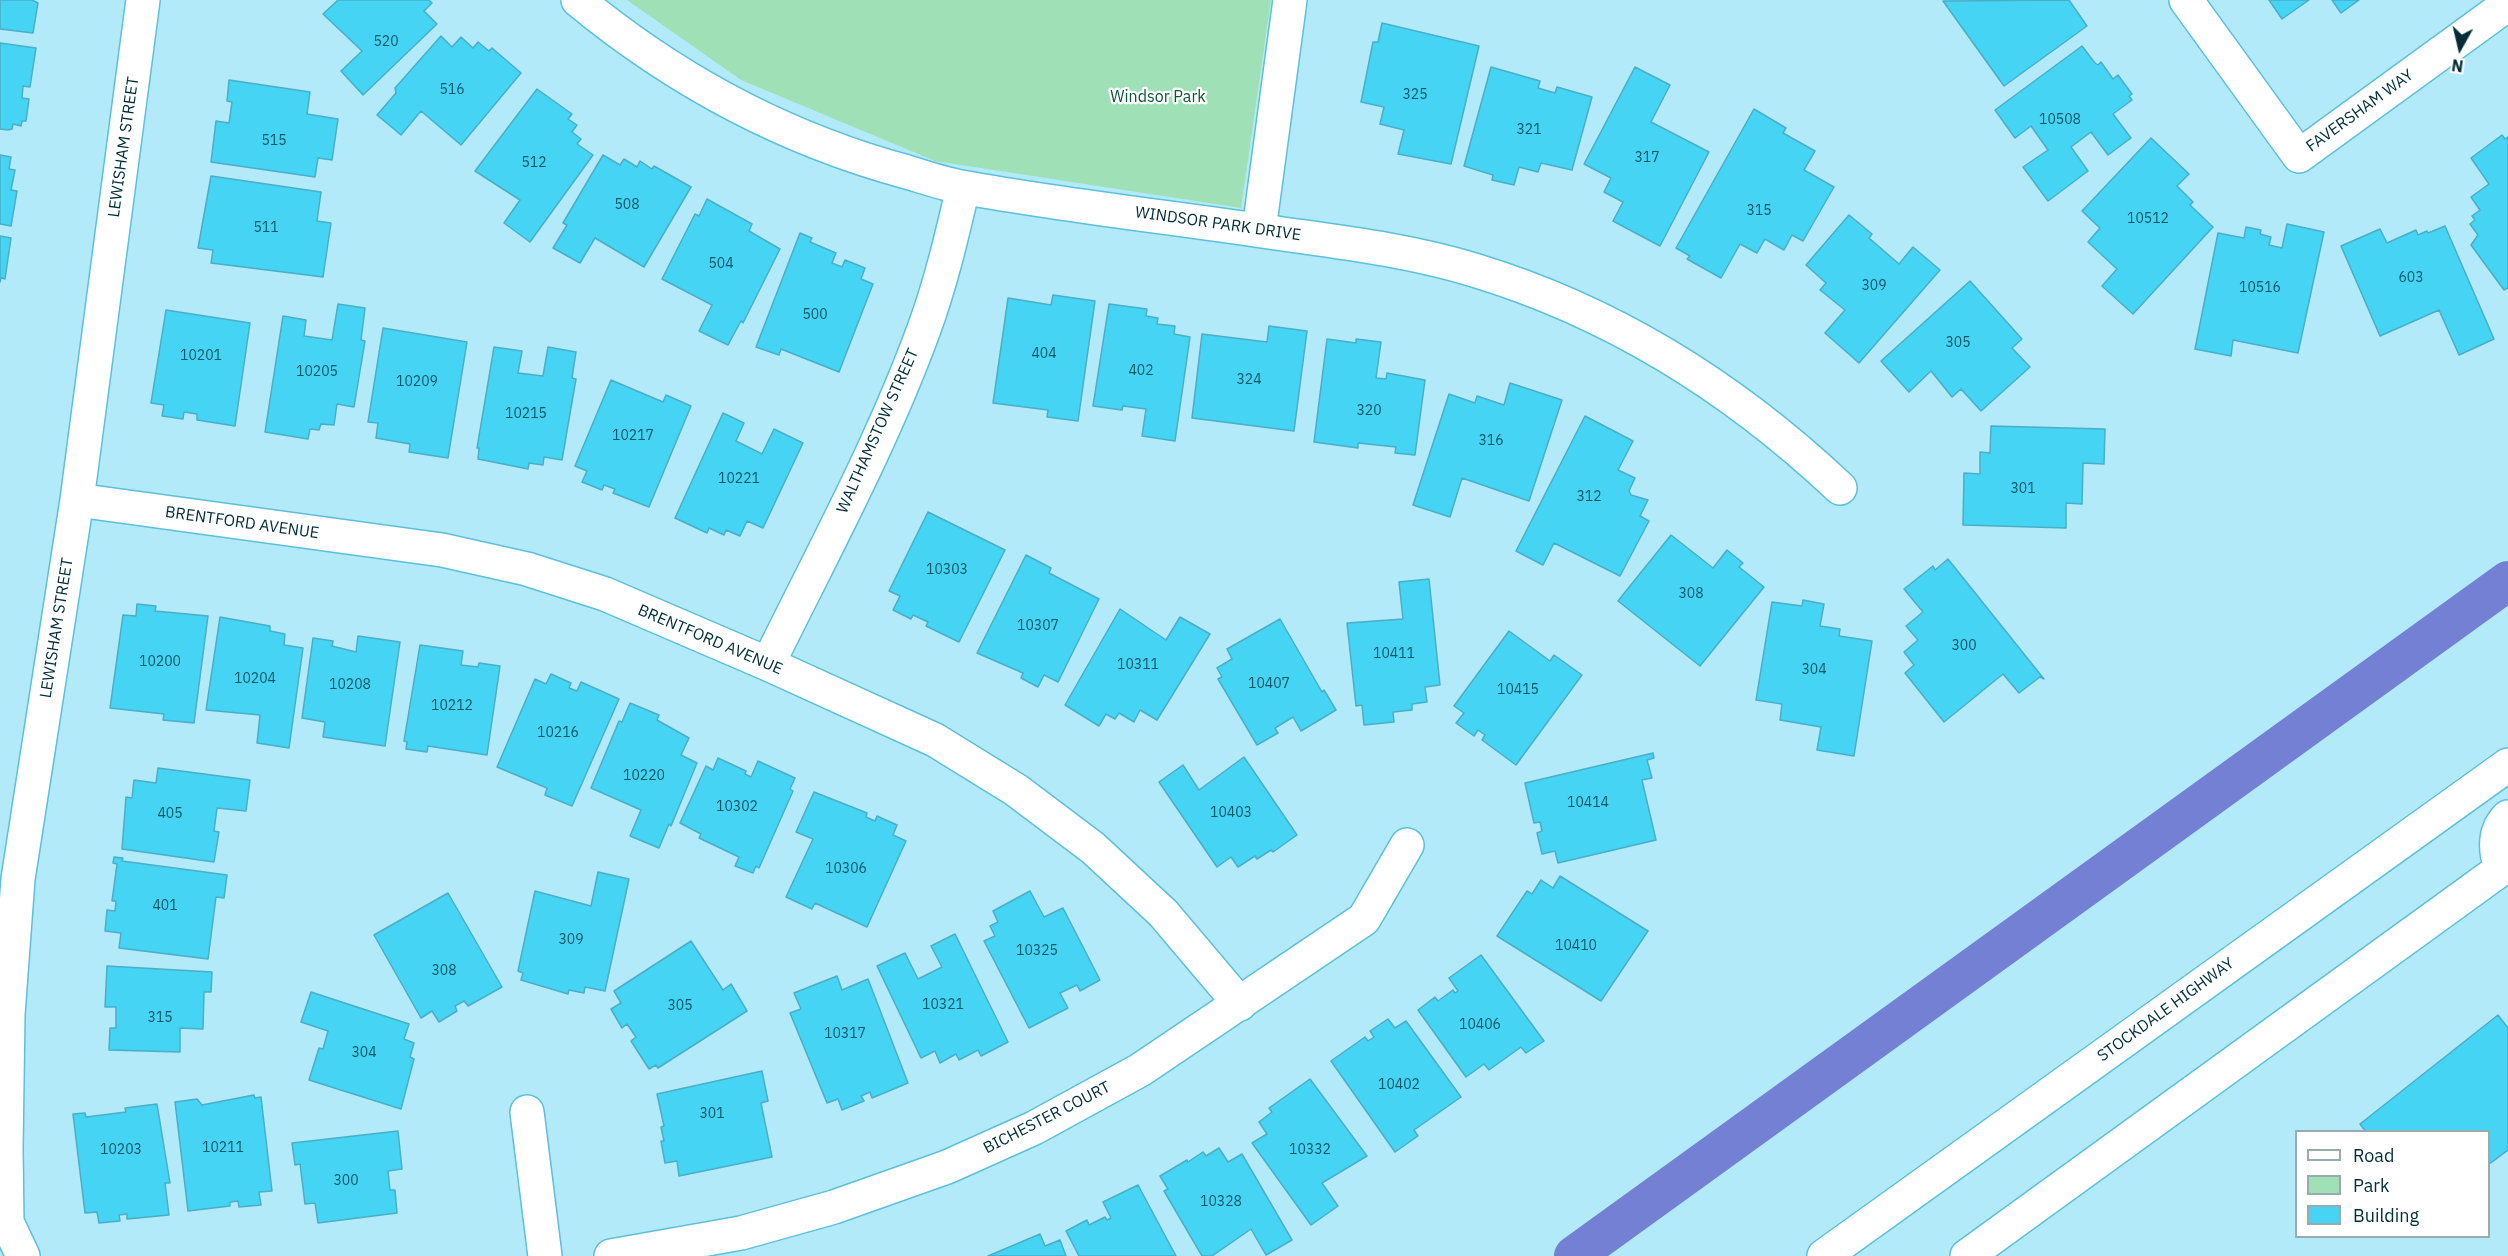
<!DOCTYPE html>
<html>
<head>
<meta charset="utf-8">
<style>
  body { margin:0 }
  #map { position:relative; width:2508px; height:1256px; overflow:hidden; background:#b3eaf9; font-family:"IBM Plex Sans",sans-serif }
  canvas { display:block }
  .legend { position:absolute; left:2295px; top:1130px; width:195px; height:108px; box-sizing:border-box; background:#fff; border:2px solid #99abaf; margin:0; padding:8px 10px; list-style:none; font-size:18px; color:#002d37 }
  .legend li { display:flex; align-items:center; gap:12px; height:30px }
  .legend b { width:30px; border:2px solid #99abaf }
  .north { position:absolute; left:2430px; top:18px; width:60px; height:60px; -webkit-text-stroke:4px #fff; paint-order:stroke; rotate:188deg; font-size:16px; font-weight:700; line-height:24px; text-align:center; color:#002d37 }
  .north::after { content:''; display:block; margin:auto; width:21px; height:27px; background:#002d37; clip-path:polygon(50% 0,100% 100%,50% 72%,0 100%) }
</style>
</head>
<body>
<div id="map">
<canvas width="2508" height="1256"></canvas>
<ul class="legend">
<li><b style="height:8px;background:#fff"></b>Road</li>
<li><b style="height:16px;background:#a0e0b7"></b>Park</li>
<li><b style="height:16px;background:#46d4f4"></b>Building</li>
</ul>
<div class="north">N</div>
</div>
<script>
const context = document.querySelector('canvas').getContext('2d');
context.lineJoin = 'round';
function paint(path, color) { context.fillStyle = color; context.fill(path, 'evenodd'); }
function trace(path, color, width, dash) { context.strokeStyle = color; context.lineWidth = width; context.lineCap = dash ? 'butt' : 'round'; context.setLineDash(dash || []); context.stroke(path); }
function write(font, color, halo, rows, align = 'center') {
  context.font = font + ' "IBM Plex Sans",sans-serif'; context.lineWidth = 4.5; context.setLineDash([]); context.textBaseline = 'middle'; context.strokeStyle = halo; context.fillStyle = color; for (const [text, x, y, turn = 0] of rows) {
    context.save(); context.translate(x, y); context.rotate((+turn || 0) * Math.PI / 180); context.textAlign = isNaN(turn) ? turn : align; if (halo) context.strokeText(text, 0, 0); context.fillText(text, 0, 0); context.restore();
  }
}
paint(new Path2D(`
  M627 0H1271L1241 208 935 161 741 80Z`), '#a0e0b7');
trace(new Path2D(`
  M1574 1256 2508 581`), '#7480d3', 40);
const building = new Path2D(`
  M0 0H32L38 3 33 33 0 29Z
  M338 0H429L432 3 424 11 437 24 363 95 341 71 362 51 323 14Z
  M2069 0 2087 26 2004 86 1943 1Z
  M2269 0H2309L2282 19Z
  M2332 0H2359L2341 13Z
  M1382 23 1479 46 1451 164 1398 154 1404 130 1380 124 1384 107 1361 102 1373 42H1378Z
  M441 36 452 47 461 37 473 48 478 42 489 51 492 48 521 73 461 145 421 111 401 135 377 115 396 93 395 88Z
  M0 43 36 48 30 87 23 86 22 98 29 99 26 121H22L21 126 13 124 12 129 8 130 0 129Z
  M2082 46 2095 63 2098 65 2101 62 2113 79 2118 75 2132 94 2129 96 2132 100 2113 114 2131 138 2108 155 2091 132 2071 147 2088 171 2048 201 2023 167 2048 150 2031 126 2015 138 1995 110Z
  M1491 67 1540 81 1538 88 1555 93 1557 87 1592 97 1572 170 1541 163 1538 172 1519 167 1514 185 1492 180 1493 175 1464 166Z
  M1635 67 1670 85 1651 122 1709 152 1660 246 1613 221 1623 202 1604 192 1611 178 1584 164Z
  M229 80 310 92 307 114 338 119 332 160 318 158 315 177 211 162 216 121 229 123 232 102 227 101Z
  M537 89 572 114 568 119 577 125 572 132 581 139 577 144 593 155 530 242 504 223 520 200 475 171Z
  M1754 109 1786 128 1783 133 1815 151 1804 170 1834 187 1803 241 1792 235 1784 250 1765 239 1757 253 1740 244 1721 278 1687 259 1690 256 1676 248Z
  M2502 135 2505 139 2508 137V288L2504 290 2471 245 2478 235 2470 224 2475 220 2472 216 2480 210 2471 197 2489 184 2471 158Z
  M2151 138 2189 174 2177 186 2193 202 2190 205 2213 227 2133 314 2102 286 2117 269 2088 242 2100 228 2082 211Z
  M0 155 11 157 9 169 15 170 11 190 17 191 11 226 0 224Z
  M603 155 620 165 624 159 637 167 640 161 652 169 654 166 691 187 644 267 595 238 580 263 553 248 567 225 563 223Z
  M211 176 321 192 317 221 331 223 323 277 211 263 213 250 198 248Z
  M707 199 752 224 749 231 780 249 743 323 741 321 728 345 699 331 712 305 662 279 695 214 699 216Z
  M1849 215 1872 234 1869 238 1899 264 1913 247 1940 270 1859 363 1825 333 1845 310 1820 290 1826 283 1806 265Z
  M2287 224 2324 232 2298 353 2233 340 2231 356 2195 349 2218 233 2244 238 2246 227 2261 230 2260 234 2271 237 2269 245 2282 248Z
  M2445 226 2494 339 2459 355 2439 310 2380 336 2341 246 2380 229 2387 243 2416 230 2418 235 2427 231 2428 233Z
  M800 233 812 238 810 242 836 253 832 263 842 267 845 260 865 268 861 279 873 284 839 372 781 349 779 355 756 347Z
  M0 236 11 238 5 279 1 278 0 282Z
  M1970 281 2022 339 2012 348 2030 367 1981 411 1961 389 1952 397 1931 371 1909 392 1881 361Z
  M1053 295 1095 301 1078 421 1047 417 1048 410 993 403 1008 298 1051 305Z
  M338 304 365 308 361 340 365 341 354 407 337 404 334 425 321 424 319 430 310 429 308 439 265 432 283 316 306 320 304 336 332 340Z
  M1109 304 1147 309 1146 316 1158 318 1157 324 1175 326 1174 334 1190 337 1175 441 1142 436 1146 409 1123 406 1122 410 1093 406Z
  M166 310 250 323 235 426 197 420V414L184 412 183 419 162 416 164 405 151 403Z
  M1269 326 1307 331 1294 431 1192 418 1202 334 1267 342Z
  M383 328 467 342 448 458 409 452 410 444 376 438 378 423 368 422Z
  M1327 339 1356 343V339L1381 342 1376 378 1386 379 1387 373 1425 380 1415 455 1395 453 1396 447 1358 443V448L1314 442Z
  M494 347 522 351 518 373 543 376 548 347 576 352 572 378 576 379 562 460 544 457 543 465 529 463 528 469 478 459 479 448H477Z
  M611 380 663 402 666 395 691 406 649 507 613 493 615 489 604 485 602 490 582 482 587 471 575 466Z
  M1510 383 1562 400 1529 501 1462 478 1450 517 1413 505 1449 394 1475 403 1477 396 1504 405Z
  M723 413 744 423 736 441 762 454 774 429 803 443 763 528 747 521 740 536 726 530 724 535 709 528 707 533 675 518Z
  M1585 416 1633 441 1618 470 1635 478 1629 491 1631 495 1648 500 1640 516 1649 521 1620 576 1554 543 1543 565 1516 551Z
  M1991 426 2105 429 2104 464 2083 463 2082 504 2066 503V528L1963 525 1964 473 1980 474V452L1990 453Z
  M928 512 1005 550 959 642 926 626 928 622 913 615 911 619 893 610 900 596 889 591Z
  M1671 535 1713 568 1727 550 1743 563 1739 567 1764 587 1700 666 1618 601Z
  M1026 555 1051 568 1049 573 1099 599 1058 682 1044 675 1038 687 1021 678 1023 673 977 653Z
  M1948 559 2044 679 2040 677 2019 693 2003 674 1944 722 1905 673 1914 665 1904 652 1918 640 1906 626 1923 612 1904 589 1933 566 1935 570Z
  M1429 579 1440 685 1425 687 1427 702 1412 704V710L1393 712 1394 722 1364 725 1362 705 1356 706 1347 623 1403 619 1399 582Z
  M1803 600 1824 604 1820 626 1840 629 1839 636 1872 641 1854 756 1817 750 1821 727 1780 720 1782 704 1756 700 1772 602 1802 606Z
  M137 604 156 606 155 611 208 616 194 723 163 720 164 714 110 708 123 615 136 616Z
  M1120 609 1166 640 1180 617 1210 634 1157 720 1140 710 1134 722 1119 713 1115 719 1106 714 1099 726 1065 705Z
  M220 617 270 626V631L285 634 284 645 303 648 289 748 257 743 260 715 206 710Z
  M1280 619 1322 692 1324 690 1336 710 1301 731 1293 717 1275 728 1278 733 1257 745 1218 679 1222 677 1217 668 1232 659 1227 649Z
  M1509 631 1550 661 1554 655 1582 675 1516 765 1482 740 1485 735 1478 730 1474 736 1456 723 1464 713 1454 706Z
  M358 636 400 642 385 746 323 737 325 722 302 718 313 638 333 641 332 646 356 652Z
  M420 645 463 651 461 665 478 667 479 663 500 666 487 755 428 746 427 752 406 749 407 742 404 741Z
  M551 674 571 683 569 688 577 691 581 682 619 699 572 806 545 795 547 788 497 767 535 679 546 684Z
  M630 703 659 715 657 720 689 738 681 755 697 763 671 826 669 824 659 848 630 836 641 810 591 788 619 721 622 722Z
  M1653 753 1654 758 1647 760 1652 778 1642 780 1656 840 1558 863 1555 851 1542 854 1537 833 1542 831 1540 822 1534 823 1525 783Z
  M1244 757 1297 835 1273 852 1271 850 1257 859 1255 856 1238 867 1231 857 1217 867 1159 782 1183 765 1199 790Z
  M718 758 746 771 745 774 751 777 758 761 795 778 790 789 793 791 759 868 756 866 753 873 735 866 739 857 699 838 701 834 680 823 706 766 713 770Z
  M158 768 250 780 246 811 217 808 214 831 219 832 214 862 122 849 126 797 132 798 134 780 156 783Z
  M814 792 867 813 866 817 875 821 877 816 897 825 893 835 906 841 867 927 815 903 812 909 786 897 813 839 796 832Z
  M114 857 123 858 122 861 227 875 224 898 216 897 208 959 119 948 121 933 105 931 107 910 115 911 116 901H112L117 864 113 863Z
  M598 872 629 879 605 991 585 987 584 993 569 990 568 994 521 980 523 973 518 971 535 891 591 906Z
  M1560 876 1648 931 1601 1001 1497 936 1527 891 1532 894 1541 880 1553 888Z
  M1030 891 1044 917 1063 908 1100 980 1080 991 1077 985 1060 993 1068 1008 1029 1028 984 941 995 936 990 926 998 922 993 911Z
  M448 893 502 987 468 1006 464 1001 455 1006 457 1011 439 1022 432 1011 421 1018 374 935Z
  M955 934 1008 1042 981 1056 978 1050 959 1060 956 1054 940 1063 935 1051 921 1058 877 966 905 953 918 979 942 967 931 946Z
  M691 941 723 990 731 984 747 1011 658 1068 656 1065 649 1069 631 1041 636 1037 627 1024 622 1028 611 1009 621 1003 614 991Z
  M1481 955 1544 1041 1526 1053 1521 1047 1489 1070 1484 1064 1466 1077 1418 1010 1435 997 1438 1001 1453 990 1455 993 1458 991 1449 978Z
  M107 966 212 972 211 992H204L203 1029 180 1028V1052L109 1050 110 1028H116V1007H105Z
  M837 976 842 990 868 979 908 1083 872 1098 870 1092 861 1096 864 1101 842 1110 838 1099 827 1103 790 1013 801 1009 794 993Z
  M311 992 409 1024 404 1039 414 1043 410 1057 414 1059 401 1109 309 1080 319 1048 323 1049 328 1031 301 1022Z
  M2498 1015 2508 1028V1150L2488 1165V1132H2366L2360 1124Z
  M1388 1019 1395 1028 1406 1021 1461 1097 1414 1130 1418 1136 1395 1152 1331 1061 1365 1037 1368 1041 1374 1037 1370 1031Z
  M762 1071 768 1101 761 1103 772 1157 679 1176 677 1161 665 1163 661 1141H664L661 1127 664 1126 657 1094Z
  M1310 1079 1367 1156 1322 1183 1338 1206 1311 1225 1252 1143 1267 1134 1259 1122 1272 1112 1269 1108Z
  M254 1095 255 1098 261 1097 272 1191 259 1192 261 1205 239 1207 238 1201 230 1202V1206L188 1211 175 1102 197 1099 202 1105Z
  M157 1104 170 1183H165L169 1215 127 1219V1214L119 1215 120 1221 99 1223 97 1212 85 1213 73 1114 85 1113 86 1117 126 1112 125 1108Z
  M398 1131 402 1169 388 1171 390 1190H395L397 1213 318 1223 315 1203 305 1204 300 1164 295 1165 292 1143Z
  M1219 1148 1228 1162 1242 1154 1292 1240 1266 1255 1251 1229 1212 1256H1202L1164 1191 1168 1189 1160 1176 1187 1160 1188 1162 1203 1152 1206 1156Z
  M1138 1185 1176 1256H1079L1066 1231 1087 1220 1089 1225 1105 1217 1107 1220 1111 1218 1103 1202Z
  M1040 1234 1045 1246 1060 1240 1066 1256H988Z`);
paint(building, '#46d4f4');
trace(building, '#49aec6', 1.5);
const minor = new Path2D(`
  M578 0C675 80 785 139 907 172 927 178 947 185 967 188 1072 207 1178 218 1283 234 1347 243 1412 251 1474 270 1613 312 1735 389 1840 488
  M2186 0 2299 156 2508 4
  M1259 230 1290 0
  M77 500 442 550 527 569 605 594 768 664 935 740 1016 790 1093 848 1163 913 1240 1004
  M768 664C822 554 882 444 924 329 941 283 952 235 963 188
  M527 1112 545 1256
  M23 1256 7 1222 6 1149 8 1014 18 879 77 500 143 0
  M611 1256 741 1233 834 1207 947 1167 1034 1128 1140 1070 1364 919 1407 845`);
const primary = new Path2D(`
  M2501 869C2495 851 2493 832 2508 817
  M1824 1256 2508 765
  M1967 1256 2508 864`);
trace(minor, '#5dc0d8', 36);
trace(primary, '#5dc0d8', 36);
trace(minor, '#fff', 33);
trace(primary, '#fff', 33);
write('14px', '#125766', null, [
  ["520",386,42],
  ["516",452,90],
  ["325",1415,95],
  ["10508",2060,120],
  ["321",1529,130],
  ["515",274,141],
  ["317",1647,158],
  ["512",534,163],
  ["508",627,205],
  ["315",1759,211],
  ["10512",2148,219],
  ["511",266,228],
  ["504",721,264],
  ["603",2411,278],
  ["309",1874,286],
  ["10516",2260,288],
  ["500",815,315],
  ["305",1958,343],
  ["404",1044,354],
  ["10201",201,356],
  ["402",1141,371],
  ["10205",317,372],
  ["324",1249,380],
  ["10209",417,382],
  ["320",1369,411],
  ["10215",526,414],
  ["10217",633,436],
  ["316",1491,441],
  ["10221",739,479],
  ["301",2023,489],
  ["312",1589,497],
  ["10303",947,570],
  ["308",1691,594],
  ["10307",1038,626],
  ["300",1964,646],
  ["10411",1394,654],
  ["10200",160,662],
  ["10311",1138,665],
  ["304",1814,670],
  ["10204",255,679],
  ["10407",1269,684],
  ["10208",350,685],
  ["10415",1518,690],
  ["10212",452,706],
  ["10216",558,733],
  ["10220",644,776],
  ["10414",1588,803],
  ["10302",737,807],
  ["10403",1231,813],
  ["405",170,814],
  ["10306",846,869],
  ["401",165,906],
  ["309",571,940],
  ["10410",1576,946],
  ["10325",1037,951],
  ["308",444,971],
  ["10321",943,1005],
  ["305",680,1006],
  ["315",160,1018],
  ["10406",1480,1025],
  ["10317",845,1034],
  ["304",364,1053],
  ["10402",1399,1085],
  ["301",712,1114],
  ["10211",223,1148],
  ["10203",121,1150],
  ["10332",1310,1150],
  ["300",346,1181],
  ["10328",1221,1202]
]);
write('16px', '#0a5732', '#fff', [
  ["Windsor Park",1158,97]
]);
write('16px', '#002d37', '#fff', [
  ["FAVERSHAM WAY",2360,111,-36],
  ["LEWISHAM STREET",124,147,-82],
  ["WINDSOR PARK DRIVE",1218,224,8],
  ["WALTHAMSTOW STREET",878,431,-66],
  ["BRENTFORD AVENUE",242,523,8],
  ["LEWISHAM STREET",57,628,-81],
  ["BRENTFORD AVENUE",710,640,23],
  ["STOCKDALE HIGHWAY",2166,1010,-36],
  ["BICHESTER COURT",1047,1118,-27]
]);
</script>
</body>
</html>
